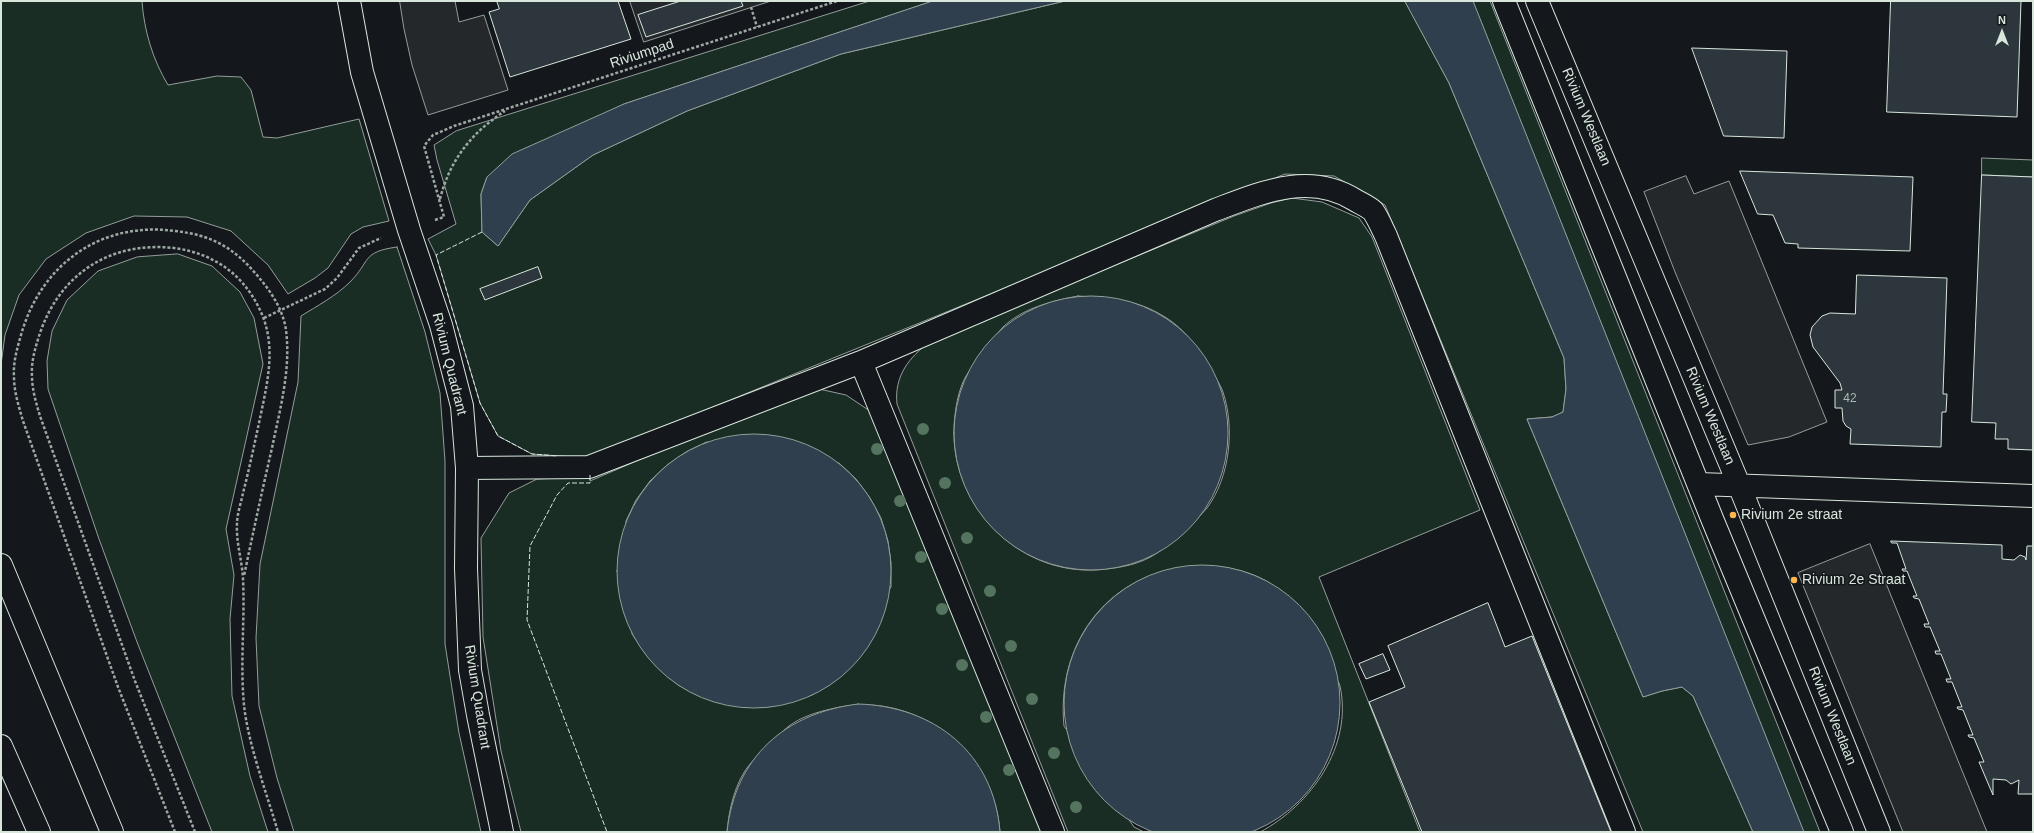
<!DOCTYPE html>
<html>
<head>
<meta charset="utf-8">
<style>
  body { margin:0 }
  #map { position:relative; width:2034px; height:833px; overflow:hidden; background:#14181c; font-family:Arial,sans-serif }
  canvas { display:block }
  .frame { position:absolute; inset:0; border:2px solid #d8e6dc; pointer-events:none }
  .north { position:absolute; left:1982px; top:12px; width:40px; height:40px; -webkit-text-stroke:3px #14181c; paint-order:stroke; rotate:0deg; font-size:11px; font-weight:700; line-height:16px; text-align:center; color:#d8e6dc }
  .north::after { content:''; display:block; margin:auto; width:14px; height:18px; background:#d8e6dc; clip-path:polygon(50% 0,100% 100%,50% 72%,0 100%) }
</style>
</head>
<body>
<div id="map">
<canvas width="2034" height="833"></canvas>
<div class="frame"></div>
<div class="north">N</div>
</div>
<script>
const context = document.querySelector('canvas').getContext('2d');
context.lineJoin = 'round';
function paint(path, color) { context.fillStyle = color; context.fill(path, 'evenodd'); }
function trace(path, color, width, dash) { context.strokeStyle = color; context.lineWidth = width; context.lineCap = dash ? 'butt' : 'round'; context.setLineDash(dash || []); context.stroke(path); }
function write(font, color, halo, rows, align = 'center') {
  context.font = font + ' Arial,sans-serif'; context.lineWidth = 3; context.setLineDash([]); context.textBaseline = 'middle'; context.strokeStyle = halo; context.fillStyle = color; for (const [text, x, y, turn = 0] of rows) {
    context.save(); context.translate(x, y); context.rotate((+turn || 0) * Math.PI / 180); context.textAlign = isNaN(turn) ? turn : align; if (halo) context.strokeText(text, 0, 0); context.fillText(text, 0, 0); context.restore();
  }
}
const green = new Path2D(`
  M1 1H142C144 31 153 60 168 85L217 76 241 77 251 90 263 137 277 138 359 119 389 221 363 227 351 234 328 268 315 278 288 294 268 265 231 231 187 217 134 216 86 233 46 259 19 295 5 335 1 365Z
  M870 1H933L624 104 487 177 481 194 482 232 498 246 530 200 593 155 687 111 841 54 1065 1H1405L1449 83 1564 358 1566 389 1563 412 1552 417 1527 419 1643 697 1662 691 1682 687 1693 696 1753 832H1643L1385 205 1334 176 1285 174 588 458 532 454 498 436 480 403 436 255 428 239 456 224 437 160 434 145 456 131Z
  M1473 1H1490L1820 832H1804Z
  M1982 158 2033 160V177L1982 175Z
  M1292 198 1322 202 1359 218 1372 237 1480 510 1319 577 1420 832H1260C1311 805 1353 746 1340 686 1338 677 1309 640 1302 630 1295 620 1276 587 1268 582 1246 569 1216 564 1190 567 1106 574 1056 645 1064 726L1134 827 1144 832H1068L897 404C894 376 909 357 931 341L1234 216 1271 203ZM1078 296C1106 298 1133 299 1158 313 1181 325 1192 340 1205 362 1211 371 1219 381 1223 392 1235 428 1230 477 1207 508 1201 516 1192 522 1185 529 1159 555 1144 565 1106 569 1023 580 950 508 954 426 955 410 958 390 966 376 971 367 979 359 985 352 991 344 996 334 1003 327 1023 308 1052 301 1078 296Z
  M397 247 425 332 440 393 445 461V644L459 733 481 832H294L277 778 259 706 256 638 260 564 298 382 301 316C317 306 336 296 350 282 371 261 361 252 397 247Z
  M178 254 212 266 240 292 254 318 263 364 226 529 234 575 230 619 232 696 250 776 268 832H212L137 642 99 539 48 389 47 361 52 331 67 300 98 271 137 257Z
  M819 389 846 395 873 413 1044 832H1000C994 749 912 688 831 709 817 712 801 717 789 726 782 731 776 739 769 745 763 751 756 757 750 764 735 782 729 809 727 832H521L501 751 483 637 481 538 509 493 537 479 590 477V481L780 399ZM707 442 839 463 856 479 870 498 881 518 888 541 891 563V587L832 683 812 695 790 702 767 707H744L699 696 678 685 660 670 645 653 632 634 626 521 636 500 650 481 667 465 686 452Z`);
paint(green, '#1a2d24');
trace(green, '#939e99', 1);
const parking = new Path2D(`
  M400 1H455L459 22 484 15 508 90 428 115 412 65 404 29Z
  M630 1H771L644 42Z
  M1686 176 1694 194 1729 181 1827 422 1789 437 1748 445 1675 272 1644 192Z
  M1870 544 1987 832H1903L1798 573Z`);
paint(parking, '#24282b');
trace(parking, '#939e99', 1);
const water = new Path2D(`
  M933 1H1065L841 54 687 111 593 155 530 200 498 246 482 232 481 194 487 177 512 154 624 104Z
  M1405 1H1473L1804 832H1753L1693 696 1682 687 1662 691 1643 697 1527 419 1552 417 1563 412 1566 389 1564 358 1449 83Z
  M954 433a137 137 0 1 1 274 0a137 137 0 1 1-274 0Z
  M617 571a137 137 0 1 1 274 0a137 137 0 1 1-274 0Z
  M1064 703a138 138 0 1 1 276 0a138 138 0 1 1-276 0Z
  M858 704C934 706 994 753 1000 832H727C735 757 785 713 858 704Z`);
paint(water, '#2f3f4d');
trace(water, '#939e99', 1);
const building = new Path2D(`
  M497 1H618L631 39 510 77 489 12 499 9Z
  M681 1H741L743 6 646 37 638 15Z
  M1891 1H2021L2017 117 1887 112Z
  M1692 48 1787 51 1784 138 1724 136Z
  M1740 171 1913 177 1910 251 1798 248V244L1785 243 1773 215 1758 214Z
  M1982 175 2033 177V450L2008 449V439H1995L1996 423 1972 422Z
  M538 267 542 278 485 300 480 289Z
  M1857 275 1947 278 1943 394H1947L1946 412H1942L1941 447 1850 444 1851 429 1846 426 1843 421 1842 408H1835V390H1842L1840 383 1813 347 1810 335 1812 327 1822 316 1830 313 1855 314Z
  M1891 541 2002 545V559L2014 560 2020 555 2025 557 2026 560 2027 546H2033V794H2018L2019 780 2011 784 2006 780 1993 779V795L1979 762H1984L1974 738 1969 737 1968 735H1973L1963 710 1958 709 1957 707H1962L1952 682H1947L1946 679H1951L1941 654H1936L1935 651H1940L1930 627H1925L1924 624H1929L1919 599 1914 598 1913 596H1917L1907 571H1903L1902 569H1906L1897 543H1892Z
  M1488 603 1505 647 1532 636 1611 832H1422L1369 702 1405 687 1388 646Z
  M1383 654 1390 670 1366 679 1359 664Z`);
paint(building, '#2c363c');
trace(building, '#d8e6dc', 1);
const minor = new Path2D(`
  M349 1 362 72 409 230 441 325 462 406 467 468 466 568 470 670 478 715 502 832
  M1504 1 1713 521 1842 832
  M1537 1 1739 485 1879 832
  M861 362 1053 832
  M467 468 589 467 861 362 1215 210C1260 193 1309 171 1355 200 1360 203 1369 207 1373 211 1378 218 1382 228 1386 236L1624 832
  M1699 484 2033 496`);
const highway = new Path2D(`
  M1 565 112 832
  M1 746 39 832`);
trace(minor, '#d8e6dc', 24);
trace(highway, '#d8e6dc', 24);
trace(new Path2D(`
  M751 7 757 27
  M440 199C450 160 471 133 505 111
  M435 220 444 217 424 146 433 135 454 126 837 1
  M264 318 325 289 337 278 359 248 381 238
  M175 832 118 687 23 421C19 407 14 392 14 377 13 362 17 349 21 335 41 264 101 221 175 231 211 235 233 247 256 274 270 290 283 309 286 330 291 370 280 409 272 448 262 491 253 533 244 576
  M195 832 135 681 40 416C36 403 32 389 32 376 31 362 35 349 39 336 59 274 110 241 174 248 212 253 242 273 259 308 278 345 267 384 259 423 254 446 249 470 243 493 241 503 237 514 237 524 236 542 242 561 243 578 245 621 240 663 244 705 248 744 267 794 278 832`), '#9da8a2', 2.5, [3, 2]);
trace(minor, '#14181c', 22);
trace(highway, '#14181c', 22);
trace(new Path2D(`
  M482 232 436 255 480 403 498 436 532 454 558 456
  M590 475V483H568L557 495 530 546 527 620 607 832`), '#d8e6dc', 1, [5, 2]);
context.fillStyle = '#55745f';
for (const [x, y] of [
  [923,429],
  [877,449],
  [945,483],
  [900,501],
  [967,538],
  [921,557],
  [990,591],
  [942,609],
  [1011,646],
  [962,665],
  [1032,699],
  [986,717],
  [1054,753],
  [1009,770],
  [1076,807]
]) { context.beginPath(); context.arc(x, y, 6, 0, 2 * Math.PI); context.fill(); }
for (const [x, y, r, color] of [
  [1733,515,4,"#ffb74d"],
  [1794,580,4,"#ffb74d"]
]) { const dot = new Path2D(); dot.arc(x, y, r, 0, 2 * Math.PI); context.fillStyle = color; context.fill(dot); trace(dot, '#14181c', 1.5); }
write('12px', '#adbab4', null, [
  ["42",1850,399]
]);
write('14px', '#d8e6dc', '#14181c', [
  ["Riviumpad",642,54,-18],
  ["Rivium Westlaan",1586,117,67],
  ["Rivium Quadrant",449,364,76],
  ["Rivium Westlaan",1710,416,67],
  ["Rivium Quadrant",477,697,81],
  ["Rivium Westlaan",1832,716,68]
]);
write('14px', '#d8e6dc', '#14181c', [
  ["Rivium 2e straat",1741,515],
  ["Rivium 2e Straat",1802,580]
], 'left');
</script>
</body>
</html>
